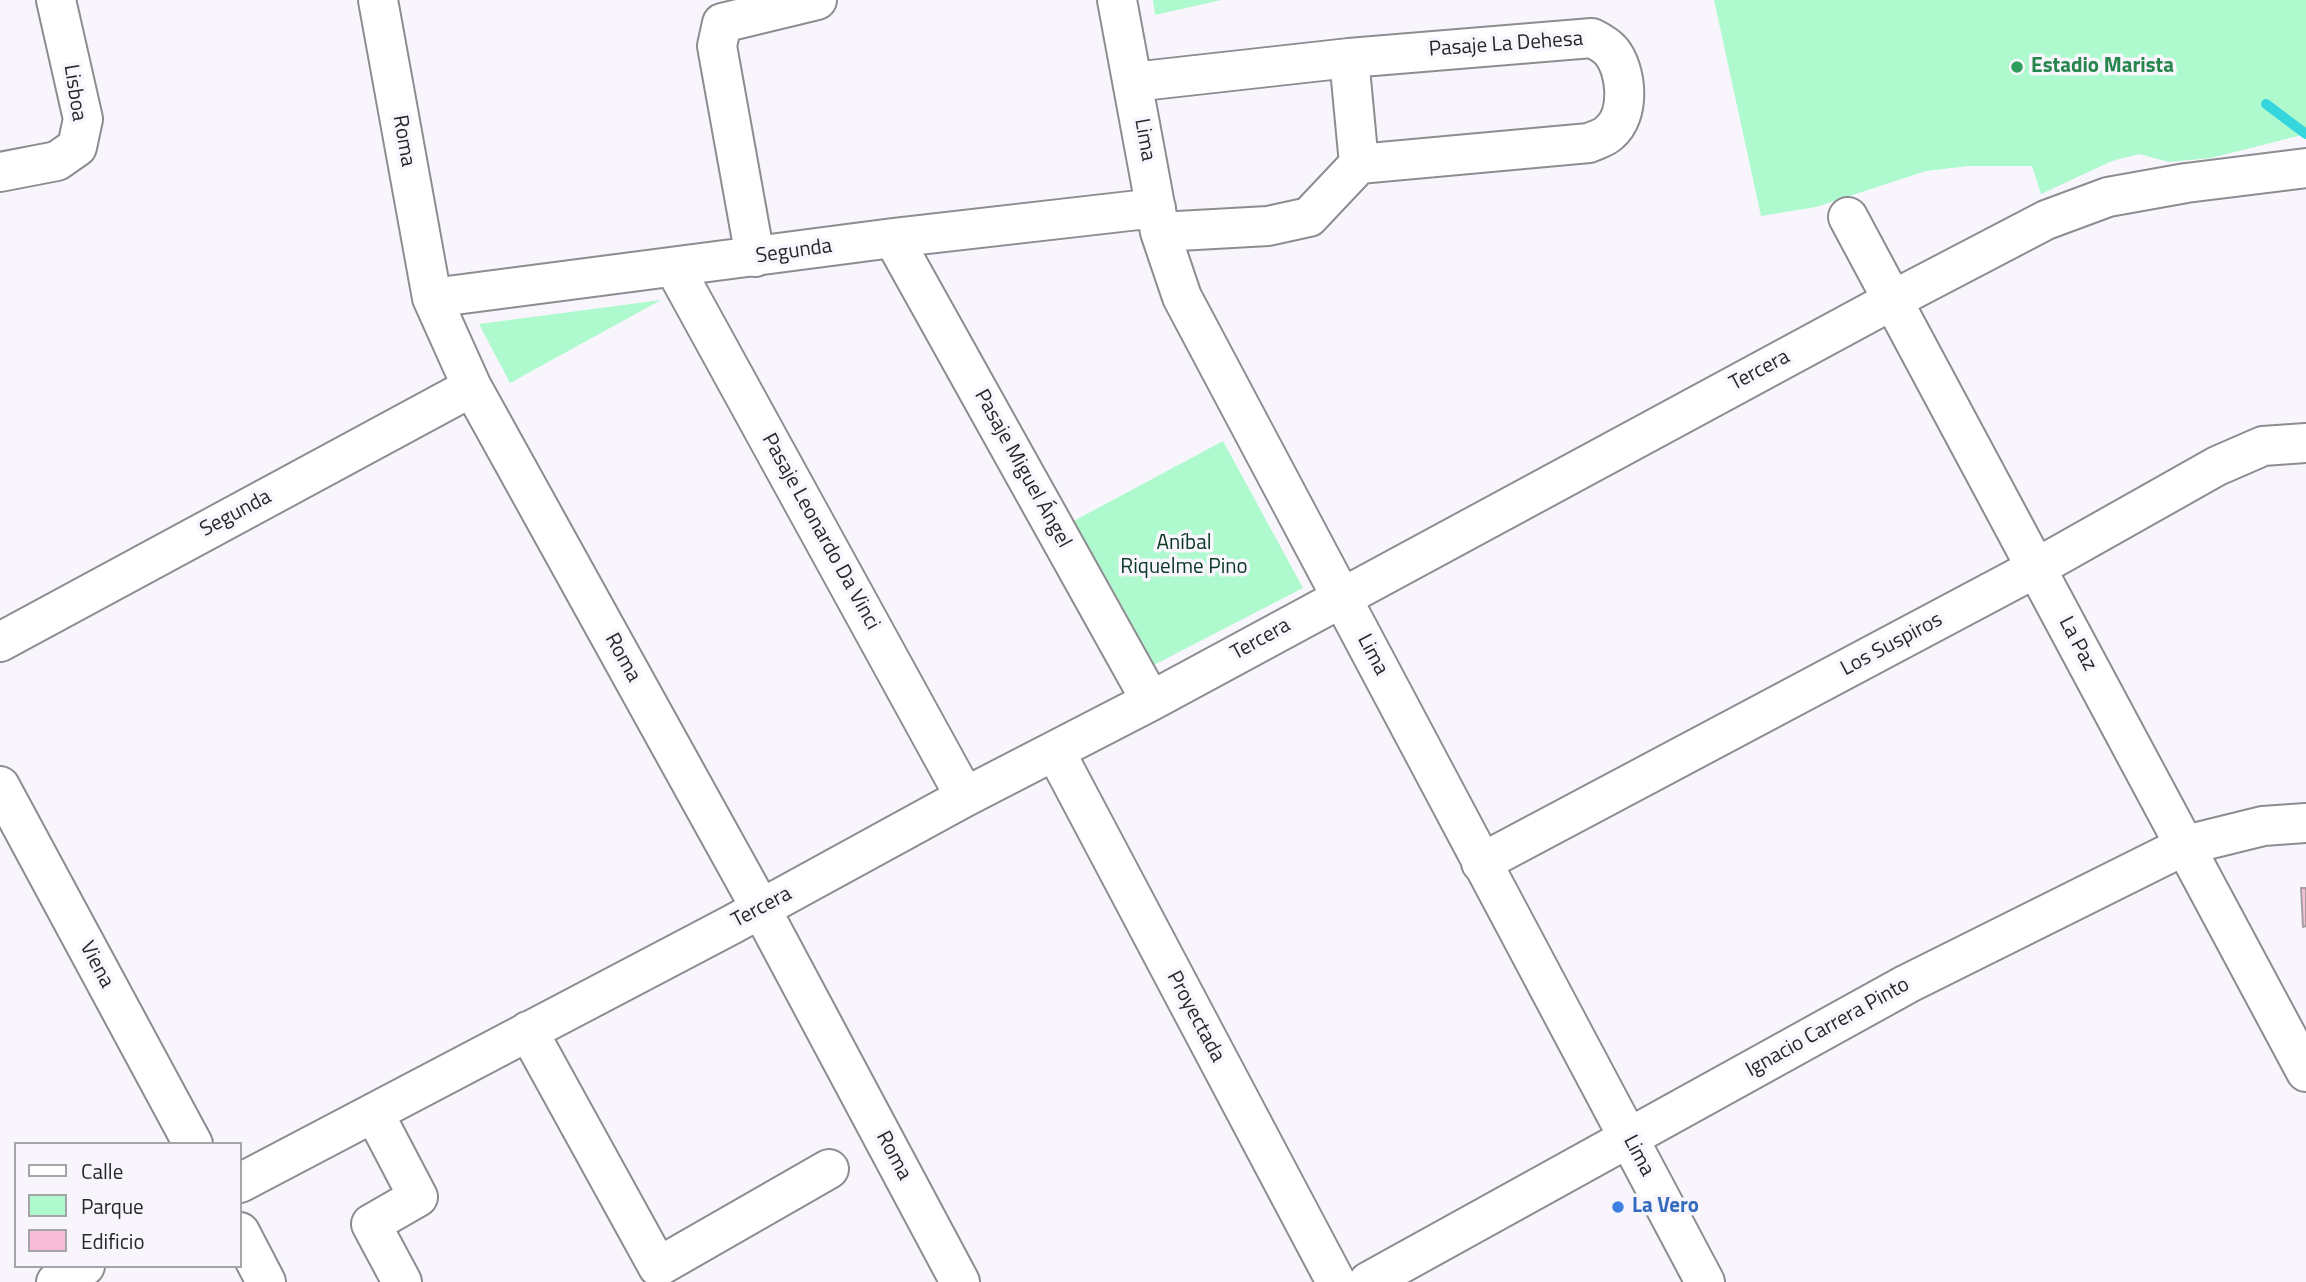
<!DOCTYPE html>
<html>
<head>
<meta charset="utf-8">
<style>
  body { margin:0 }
  #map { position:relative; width:2306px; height:1282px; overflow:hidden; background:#f8f6fc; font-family:"Titillium Web",sans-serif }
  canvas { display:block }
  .legend { position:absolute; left:14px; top:1142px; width:228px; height:126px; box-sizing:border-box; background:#f8f6fc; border:2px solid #a5a4a8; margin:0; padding:9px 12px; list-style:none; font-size:21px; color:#28282a }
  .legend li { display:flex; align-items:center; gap:14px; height:35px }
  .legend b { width:35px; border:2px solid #a5a4a8 }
</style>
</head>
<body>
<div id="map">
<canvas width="2306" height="1282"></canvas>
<ul class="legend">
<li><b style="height:9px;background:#fff"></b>Calle</li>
<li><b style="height:19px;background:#aeface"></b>Parque</li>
<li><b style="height:19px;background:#f7bdd8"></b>Edificio</li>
</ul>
</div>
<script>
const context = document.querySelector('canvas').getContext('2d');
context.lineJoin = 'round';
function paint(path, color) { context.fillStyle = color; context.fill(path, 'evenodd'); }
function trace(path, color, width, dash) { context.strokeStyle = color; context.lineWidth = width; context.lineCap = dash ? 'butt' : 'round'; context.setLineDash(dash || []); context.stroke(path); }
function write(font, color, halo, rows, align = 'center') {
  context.font = font + ' "Titillium Web",sans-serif'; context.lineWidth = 7; context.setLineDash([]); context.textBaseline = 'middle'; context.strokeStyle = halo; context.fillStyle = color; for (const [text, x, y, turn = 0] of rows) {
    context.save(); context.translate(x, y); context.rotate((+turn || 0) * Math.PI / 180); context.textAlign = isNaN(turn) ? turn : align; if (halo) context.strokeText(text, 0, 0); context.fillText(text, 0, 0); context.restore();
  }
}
paint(new Path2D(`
  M1153 0H1221L1155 15Z
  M1714 0H2306V134L2211 158 2169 162 2139 154 2112 161 2041 194 2032 166H1969L1926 171 1816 207 1761 216Z
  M661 300 510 383 479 324Z
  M1223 441 1303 588 1146 669 1068 524Z`), '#aeface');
trace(new Path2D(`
  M2266 104 2306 134`), '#36d6df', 10);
const building = new Path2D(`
  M2301 888H2306V926L2303 927Z`);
paint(building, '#f7bdd8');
trace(building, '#a69fa2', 2);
const minor = new Path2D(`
  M378 0 432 298 472 387 761 909 960 1282
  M1117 0 1160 232 1182 297 1705 1282
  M1349 58 1359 164
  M1133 82 1349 58 1592 38C1598 41 1606 45 1611 51 1627 70 1631 115 1609 133 1604 138 1595 140 1589 143L1359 164 1309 217 1268 226 1160 232
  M0 172 57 161 77 147 83 119 56 0
  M1848 217 2306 1072
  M893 238 1151 701
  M755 257 717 46 722 23 817 0
  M674 267 965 797
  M432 298 893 238 1156 208
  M0 642 472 387
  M1055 751 1336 1282
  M0 786 193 1144
  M1481 863 2036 568 2217 466 2263 446 2306 443
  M528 1031 658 1267 829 1169
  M374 1113 418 1197 371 1224 402 1282
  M240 1183 731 925 965 797 1151 701 1891 301 2046 220 2108 197 2186 183 2306 168
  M240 1232 266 1282
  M56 1282 85 1266
  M1368 1282 1907 984 2186 845 2263 826 2306 823`);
trace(minor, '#8e8c91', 42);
trace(minor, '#fff', 38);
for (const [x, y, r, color] of [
  [2017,67,7,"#2e9e5b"],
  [1618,1207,7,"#3f7fe0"]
]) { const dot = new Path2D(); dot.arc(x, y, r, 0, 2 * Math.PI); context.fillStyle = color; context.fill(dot); trace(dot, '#f8f6fc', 2.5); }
write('21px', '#28282a', '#f8f6fc', [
  ["Pasaje La Dehesa",1506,45,-4],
  ["Lisboa",74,93,81],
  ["Lima",1144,140,80],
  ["Roma",403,141,80],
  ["Segunda",794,252,-8],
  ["Tercera",1760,371,-28],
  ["Pasaje Miguel Ángel",1022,469,61],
  ["Segunda",236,514,-28],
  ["Pasaje Leonardo Da Vinci",820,532,61],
  ["Tercera",1261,640,-29],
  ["La Paz",2077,644,62],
  ["Los Suspiros",1892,645,-28],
  ["Lima",1372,655,62],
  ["Roma",622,658,61],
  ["Tercera",762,908,-28],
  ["Viena",96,965,62],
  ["Proyectada",1195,1017,62],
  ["Ignacio Carrera Pinto",1828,1028,-29],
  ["Roma",893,1156,62],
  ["Lima",1638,1156,62]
]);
write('bold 21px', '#27864d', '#f8f6fc', [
  ["Estadio Marista",2031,67]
], 'left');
write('21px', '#0a3822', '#f8f6fc', [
  ["Aníbal",1184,544],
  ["Riquelme Pino",1184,568]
]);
write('bold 21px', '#366cbe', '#f8f6fc', [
  ["La Vero",1632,1207]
], 'left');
</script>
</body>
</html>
